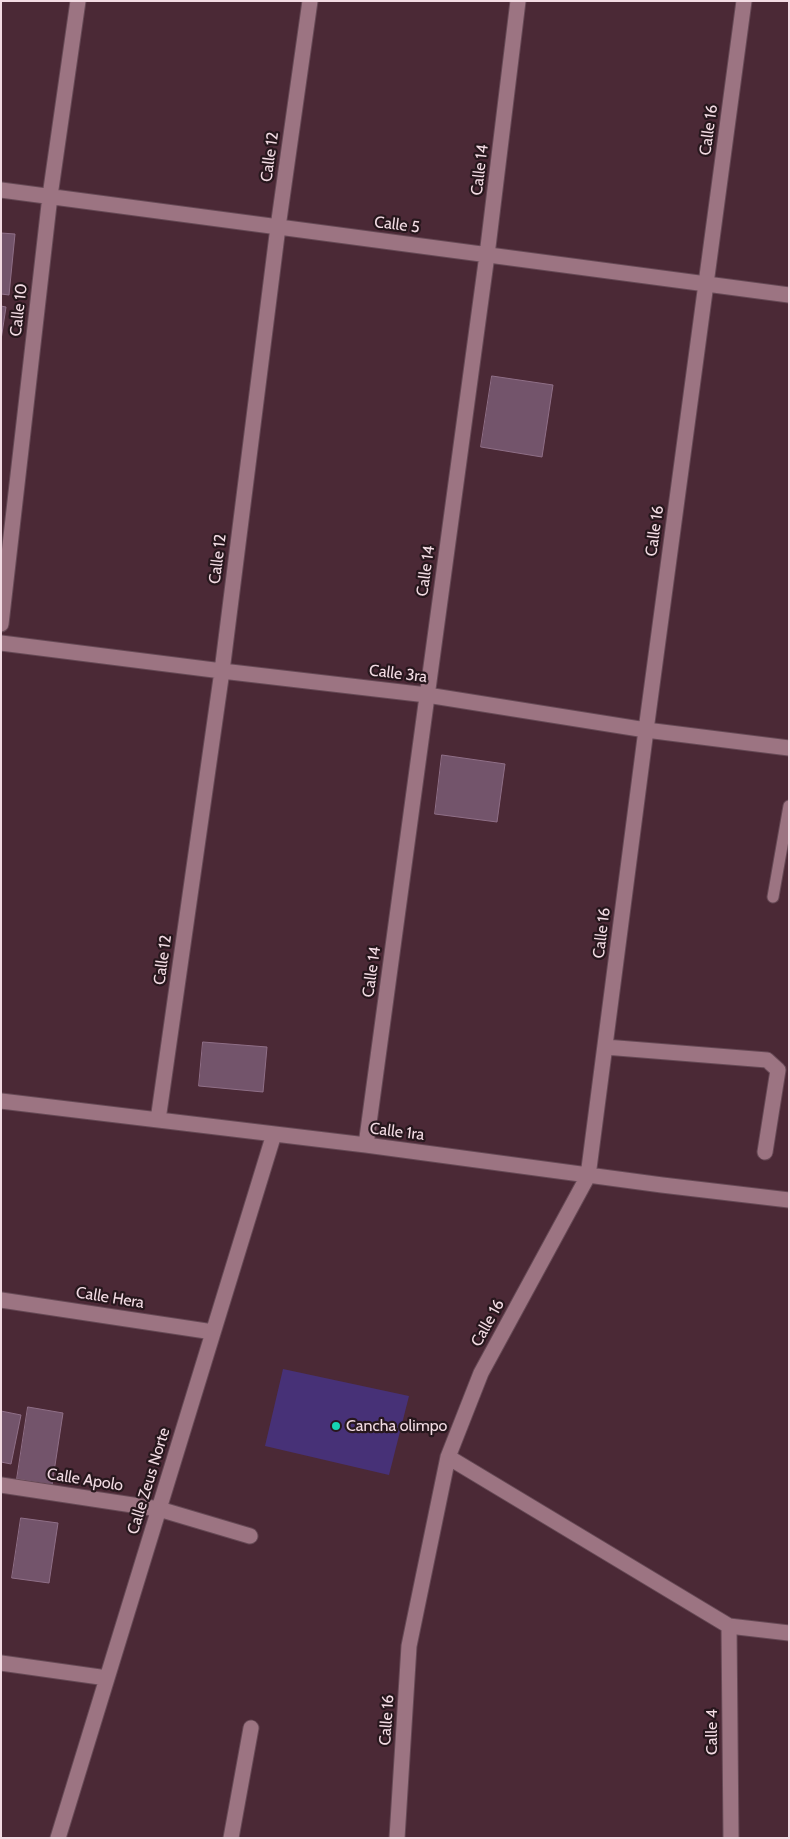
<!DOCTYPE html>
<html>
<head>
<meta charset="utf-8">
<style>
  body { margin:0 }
  #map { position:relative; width:790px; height:1839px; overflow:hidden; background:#4b2936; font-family:Cabin,sans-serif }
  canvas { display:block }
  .frame { position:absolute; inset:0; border:2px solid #f2dbe3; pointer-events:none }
</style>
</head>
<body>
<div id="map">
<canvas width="790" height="1839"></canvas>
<div class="frame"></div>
</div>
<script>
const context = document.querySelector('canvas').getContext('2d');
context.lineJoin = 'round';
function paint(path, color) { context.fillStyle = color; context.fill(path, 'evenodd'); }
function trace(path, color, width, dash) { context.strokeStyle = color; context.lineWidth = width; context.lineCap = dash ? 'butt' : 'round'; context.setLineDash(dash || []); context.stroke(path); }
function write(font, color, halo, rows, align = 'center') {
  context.font = font + ' Cabin,sans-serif'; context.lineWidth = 4.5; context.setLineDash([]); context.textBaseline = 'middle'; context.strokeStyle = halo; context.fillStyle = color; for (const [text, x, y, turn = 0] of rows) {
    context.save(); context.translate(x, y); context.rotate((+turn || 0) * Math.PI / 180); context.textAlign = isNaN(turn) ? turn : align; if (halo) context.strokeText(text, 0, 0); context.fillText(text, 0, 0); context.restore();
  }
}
paint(new Path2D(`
  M283 1369 409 1396 389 1475 265 1446Z`), '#473177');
const building = new Path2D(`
  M1 233 15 234 9 295 1 294Z
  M1 306 6 307 1 340Z
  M492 376 553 385 542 457 481 447Z
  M442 755 505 764 497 822 435 814Z
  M203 1042 267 1047 263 1092 199 1086Z
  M28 1407 63 1413 52 1485 17 1479Z
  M1 1411 21 1415 11 1464 1 1462Z
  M21 1518 58 1523 49 1583 12 1578Z`);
paint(building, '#73546b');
trace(building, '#8f6f87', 1);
const service = new Path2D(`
  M773 897 789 806`);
const minor = new Path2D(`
  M1 190 789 295
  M1 624 50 196 78 1
  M1 643 222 671 427 695 646 730 789 748
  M605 1047 767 1060 778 1070 765 1152
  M1 1101 366 1145 662 1185 789 1200
  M158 1120 222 671 278 227 310 1
  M366 1145 487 255 518 1
  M1 1300 213 1332
  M448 1457 729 1626 789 1633
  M1 1485 159 1509 250 1536
  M729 1626 731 1838
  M1 1663 107 1678
  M58 1838 274 1134
  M231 1838 251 1728
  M397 1838 409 1646 448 1457 481 1373 588 1176 646 730 744 1`);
trace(service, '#664955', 13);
trace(minor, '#664955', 17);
trace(service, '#9c7482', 11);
trace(minor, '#9c7482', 15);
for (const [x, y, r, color] of [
  [336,1426,5,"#16d5b3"]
]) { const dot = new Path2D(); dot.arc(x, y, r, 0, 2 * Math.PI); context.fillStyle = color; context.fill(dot); trace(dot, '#27171d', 2); }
write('16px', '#f2dbe3', '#27171d', [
  ["Calle 16",709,130,-82],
  ["Calle 12",270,157,-82],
  ["Calle 14",480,170,-83],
  ["Calle 5",397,225,7],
  ["Calle 10",19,310,-83],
  ["Calle 16",655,531,-82],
  ["Calle 12",218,559,-83],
  ["Calle 14",426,571,-82],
  ["Calle 3ra",398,674,7],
  ["Calle 16",602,933,-83],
  ["Calle 12",163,960,-82],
  ["Calle 14",372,972,-82],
  ["Calle 1ra",397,1132,7],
  ["Calle Hera",110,1298,9],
  ["Calle 16",488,1323,-61],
  ["Calle Apolo",85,1480,9],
  ["Calle Zeus Norte",149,1481,-73],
  ["Calle 16",387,1720,-86],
  ["Calle 4",712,1732,-90]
]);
write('16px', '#f2dbe3', '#27171d', [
  ["Cancha olimpo",346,1426]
], 'left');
</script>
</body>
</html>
